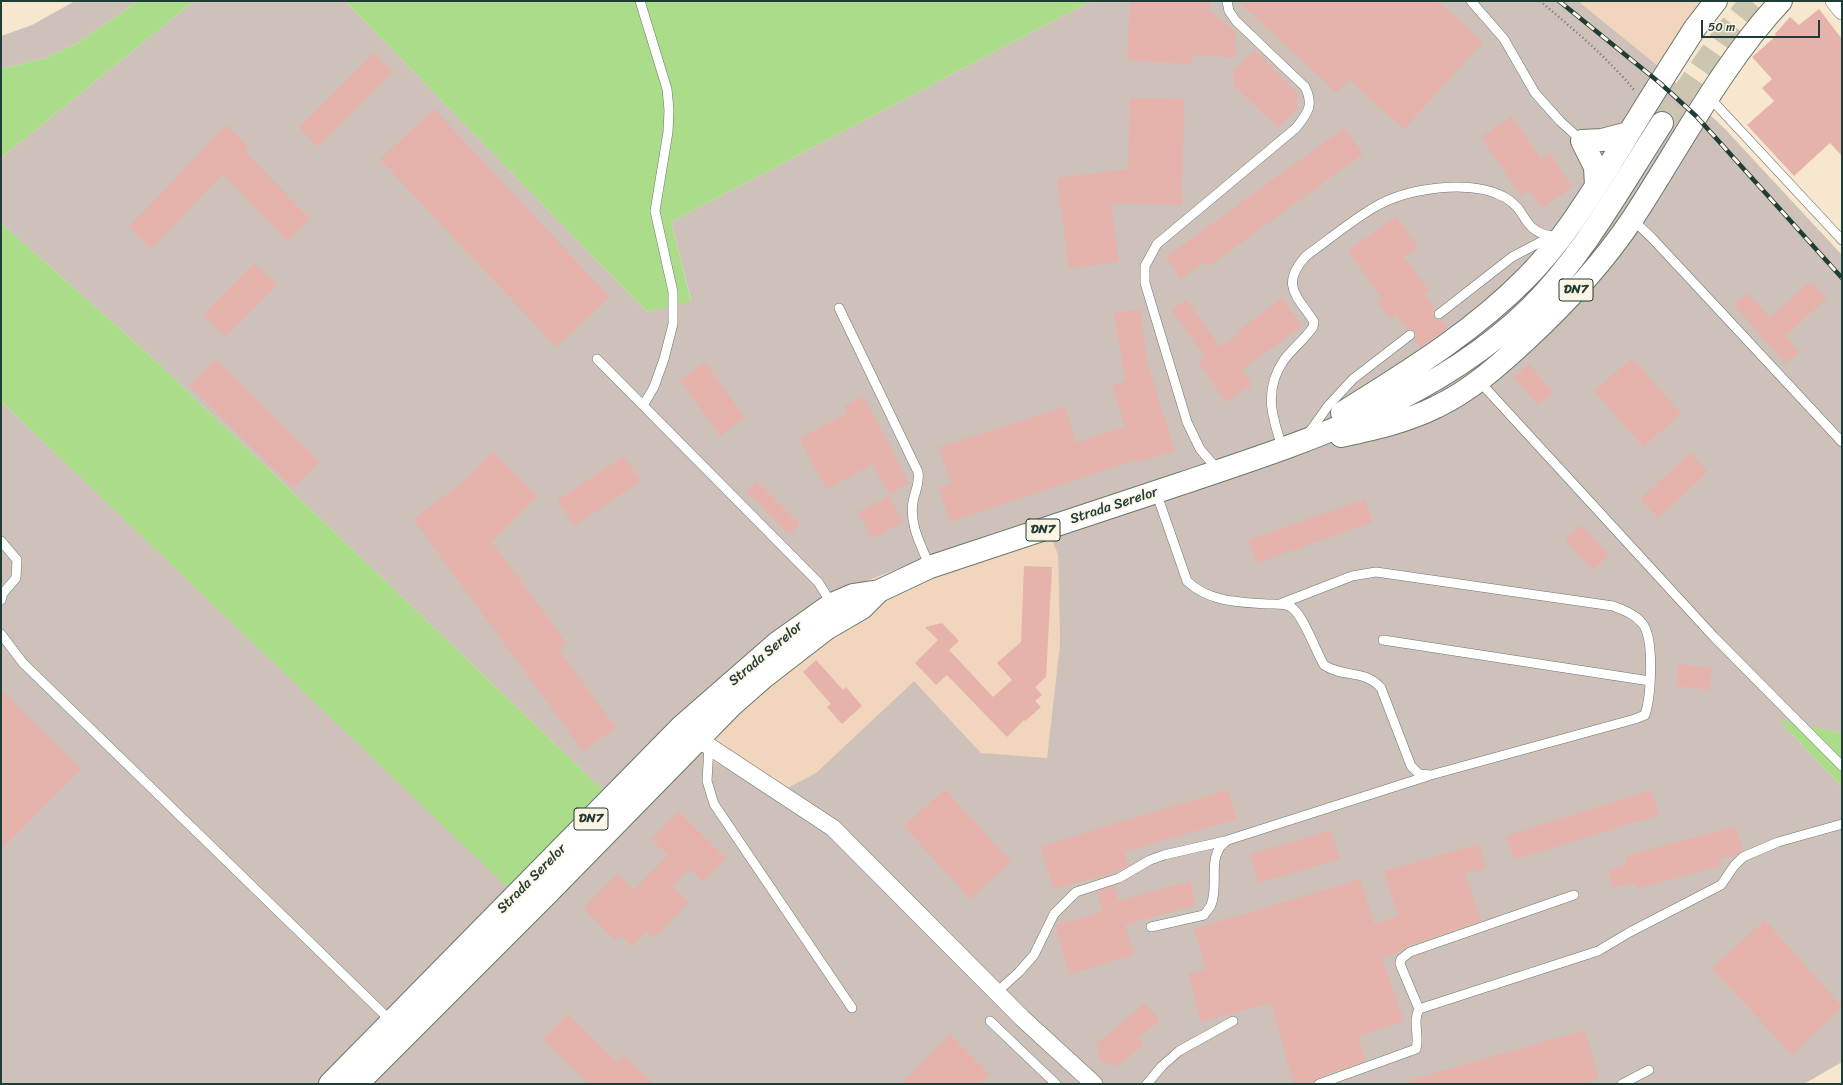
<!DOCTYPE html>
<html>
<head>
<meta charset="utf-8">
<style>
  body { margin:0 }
  #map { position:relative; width:1843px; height:1085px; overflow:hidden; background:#f7e7cf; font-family:Sriracha,sans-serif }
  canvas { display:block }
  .frame { position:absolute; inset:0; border:2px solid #1f3d34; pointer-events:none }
  .scale { position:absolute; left:1701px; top:20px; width:119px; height:18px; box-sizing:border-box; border:2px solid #1f3d34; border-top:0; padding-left:5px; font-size:12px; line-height:14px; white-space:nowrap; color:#1f3d34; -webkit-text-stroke:3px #fcf5e5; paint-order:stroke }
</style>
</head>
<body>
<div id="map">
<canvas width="1843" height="1085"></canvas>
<div class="frame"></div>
<div class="scale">50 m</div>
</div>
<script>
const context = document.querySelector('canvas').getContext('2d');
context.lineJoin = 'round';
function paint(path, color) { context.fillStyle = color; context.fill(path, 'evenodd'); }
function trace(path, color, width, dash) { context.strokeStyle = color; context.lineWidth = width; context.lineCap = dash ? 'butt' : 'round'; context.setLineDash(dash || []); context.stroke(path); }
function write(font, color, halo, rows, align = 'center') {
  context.font = font + ' Sriracha,sans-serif'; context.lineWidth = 3; context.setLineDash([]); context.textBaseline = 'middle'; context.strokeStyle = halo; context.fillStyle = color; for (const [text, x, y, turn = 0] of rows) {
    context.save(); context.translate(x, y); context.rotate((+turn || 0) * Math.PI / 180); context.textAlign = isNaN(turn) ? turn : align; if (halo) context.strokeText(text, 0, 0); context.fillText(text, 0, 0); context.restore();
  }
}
paint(new Path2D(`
  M1578 1H1705L1658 66Z
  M1043 517 1058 555 1060 643 1047 759 981 753 914 681 816 773 776 794 715 762 669 728 813 610 868 580 990 534Z`), '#f1d5bd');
paint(new Path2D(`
  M75 1H138L78 43 46 58 1 69V36L32 25Z
  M194 1H345L647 312 691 300 671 222 1091 1H1578L1658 66 1725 129 1842 255V733L1780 721 1842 787V1062L1804 1084H1V401L509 888 603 790 158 363 1 223V158ZM1043 517 1058 555 1060 643 1047 758 981 753 914 681 816 773 776 794 715 762 669 728 813 610 868 580 990 534Z`), '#cec1ba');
paint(new Path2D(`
  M138 1H194L1 158V69L46 58 78 43Z
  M345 1H1091L671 222 691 301 647 312Z
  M1 223 158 363 603 790 509 889 1 401Z
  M1779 720 1842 733V787Z`), '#aadc8a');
paint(new Path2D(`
  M1130 1H1210L1209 11 1236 31 1235 58 1192 55V64L1127 60Z
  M1238 1H1438L1483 42 1404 129 1349 80 1337 93Z
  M1819 9 1842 39V156L1830 143 1794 176 1747 125 1774 101 1762 88 1772 79 1752 57 1776 36 1775 34 1790 17 1799 25Z
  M1255 50 1298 94 1297 109 1278 128 1233 85 1234 70Z
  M374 53 393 72 318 147 299 127Z
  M1130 98 1184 99 1182 205 1111 203 1119 262 1069 269 1057 178 1128 169Z
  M434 109 610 297 556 347 380 159Z
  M1512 116 1541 159 1550 153 1573 187 1542 208 1529 190 1521 196 1481 137Z
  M226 125 249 147 245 151 310 219 287 241 223 174 151 249 129 227Z
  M1344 128 1363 154 1208 267 1204 262 1181 279 1166 257Z
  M1396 216 1418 247 1404 257 1429 291 1424 294 1435 309 1433 312 1434 317 1437 320 1442 319 1448 328 1420 348 1414 340 1416 335 1414 331 1412 329 1407 330 1396 315 1390 319 1378 302 1382 299 1348 251Z
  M254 263 277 285 226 337 203 315Z
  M1808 283 1816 286 1827 298 1785 336 1799 352 1786 364 1734 305 1748 293 1770 318Z
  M1282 298 1302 326 1242 370 1252 385 1226 402 1198 362 1205 357 1171 310 1186 299 1220 347 1240 333 1238 331Z
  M1140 309 1148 365 1175 451 1136 463V460L950 522 939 488 951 484 939 447 1065 407 1076 443 1125 426 1112 385 1125 381 1114 313Z
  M1632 358 1681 414 1643 447 1594 391Z
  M216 359 320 462 293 488 190 386Z
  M705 362 745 418 720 436 680 380Z
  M1529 364 1553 392 1538 405 1514 377Z
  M864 396 909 483 889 494 873 464 827 489 799 439 847 413 844 406Z
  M493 452 538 496 492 542 567 644 559 650 616 728 583 751 413 519 462 483Z
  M1690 453 1708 472 1658 518 1640 499Z
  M624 456 641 481 574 526 557 500Z
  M757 481 800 524 789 535 746 491Z
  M889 496 903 522 872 539 858 512Z
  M1365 499 1373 522 1257 563 1248 540Z
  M1581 525 1609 555 1593 570 1565 540Z
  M1024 566 1052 567 1046 677 1035 687 1042 695 1035 701 1041 707 1025 721 1024 720 1007 737 947 675 936 685 915 663 938 640 925 627 942 623 959 641 949 650 993 697 1012 680 997 663 1021 642Z
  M816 660 843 690 846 687 862 706 842 724 827 707 831 704 803 672Z
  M1678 664 1712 668 1709 690 1676 686Z
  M1 690 81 769 1 850Z
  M945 789 1011 862 970 899 904 826Z
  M1228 790 1237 819 1124 852 1129 866 1122 869 1093 880V878L1054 889 1040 847 1116 823Z
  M1651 790 1659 815 1514 860 1506 836Z
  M678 811 726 858 703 882 690 869 672 886 689 902 654 938 647 931 632 946 621 935 616 941 583 908 617 874 634 890 668 855 651 839Z
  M1736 826 1743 851 1737 854 1720 859 1722 865 1636 889 1634 883 1613 888 1608 870 1627 864 1625 856Z
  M1331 830 1340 859 1258 883 1250 854Z
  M1479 844 1486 868 1465 874 1481 921 1408 946 1400 952 1382 958 1404 1021 1358 1037 1366 1061 1317 1078 1313 1083 1294 1084 1271 1003 1201 1022 1188 974 1206 969 1194 929 1360 879 1374 924 1398 916 1384 871Z
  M1190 881 1196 905 1125 925 1134 955 1070 974 1055 925 1102 912 1097 892 1114 886 1118 901Z
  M1765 920 1842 1007 1792 1055 1712 968Z
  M1145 1003 1160 1020 1138 1038 1144 1045 1115 1068 1109 1062 1105 1065 1096 1053 1100 1050 1095 1045Z
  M568 1014 617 1062 624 1055 654 1084H589L543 1039Z
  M1585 1030 1599 1079 1581 1084H1409V1080Z
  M950 1034 990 1074 981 1084H901Z`), '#e6b3ac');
trace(new Path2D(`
  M1662 123 1725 33 1751 1`), '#ccc5b0', 22, [22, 11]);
const lane = new Path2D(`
  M640 1 667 89 669 110 668 132 655 211 673 292V324L664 359 654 387 644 404
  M1471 1 1504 39 1535 93 1560 121 1582 141
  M1709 97 1842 240
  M1632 219 1652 238 1842 442
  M839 308 918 472C920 485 915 490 913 502 909 525 922 547 930 567
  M1439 314 1512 257 1552 236
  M597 359 818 582 832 604
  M1479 381 1714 637 1842 766
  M1308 434 1328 406 1353 379 1410 335
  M1283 449C1272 418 1263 390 1284 360 1293 348 1305 339 1313 327L1314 322C1298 296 1279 286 1306 256 1328 240 1350 222 1373 208 1406 188 1471 178 1506 198 1528 211 1521 230 1551 236
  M1218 470 1200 449 1187 422 1145 283V266L1157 244 1296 128C1308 113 1314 105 1305 87L1236 21 1229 11 1227 1
  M1156 492 1187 581C1209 602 1238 602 1267 604 1275 604 1285 603 1291 607 1303 614 1316 652 1324 665 1343 678 1365 669 1381 688L1411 766 1419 774 1431 775 1635 719 1645 715C1651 696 1655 638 1642 623 1635 614 1623 610 1613 606L1376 572 1352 576 1280 604
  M1 541 17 560 16 578 3 593 1 600
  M1 634 23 663 392 1022
  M1383 640 1650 681
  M709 747 707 781 714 804 852 1008
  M1151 927 1204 915C1206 912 1210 908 1211 905 1220 884 1205 854 1228 840L1428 776
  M997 992 1019 972 1034 955 1054 914 1076 892 1119 878 1150 860 1164 855 1225 841
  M1419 1009 1400 964 1401 959 1410 952 1574 895
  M990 1021 1056 1084
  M1147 1084 1162 1066 1179 1051 1233 1021
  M1319 1084 1416 1049C1420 1035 1412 1023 1419 1009L1598 951 1630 932 1721 885 1734 866 1743 857 1778 842 1842 824
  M1622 1084 1649 1070`);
const street = new Path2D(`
  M1834 1 1842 11
  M698 739 833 828 1022 1018 1094 1084`);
const highway = new Path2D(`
  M1596 186 1595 167 1582 141 1602 140 1629 133
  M1342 413C1407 372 1472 333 1526 278 1562 242 1588 199 1615 156 1641 113 1668 70 1695 28L1716 1
  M1341 436C1373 429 1406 422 1436 407 1470 391 1498 366 1525 341 1565 304 1603 263 1633 218 1681 145 1721 65 1781 1
  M330 1084 682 726 777 643 832 604 853 595 879 591 930 567 957 558C1033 533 1108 508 1183 483 1305 442 1435 401 1530 308 1584 255 1621 186 1662 123
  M357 1084 546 895 731 706 764 677 826 629 862 608 879 591`);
trace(lane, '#6b786a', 10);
trace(street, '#6b786a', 18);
trace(highway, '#6b786a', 24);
trace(new Path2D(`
  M1540 1C1573 29 1607 57 1634 90`), '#6b786a', 2.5, [1, 3]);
trace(lane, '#fff', 9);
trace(street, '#fff', 17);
trace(highway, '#fff', 22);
const rail = new Path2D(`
  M1559 1 1660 83 1696 116 1842 278`);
trace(rail, '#1f3d34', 4.5);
trace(rail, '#fcf5e5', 3, [9]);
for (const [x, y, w] of [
  [1576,290,34],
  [1043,530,34],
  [591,819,34]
]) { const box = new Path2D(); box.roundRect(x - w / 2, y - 11, w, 22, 3); context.fillStyle = '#fcf5e5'; context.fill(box); trace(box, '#1f3d34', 1); }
write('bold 13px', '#1f3d34', null, [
  ["DN7",1576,290],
  ["DN7",1043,530],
  ["DN7",591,819]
]);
write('14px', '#1f3d34', '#fcf5e5', [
  ["Strada Serelor",1114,506,-18],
  ["Strada Serelor",766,654,-40],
  ["Strada Serelor",532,879,-45]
]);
</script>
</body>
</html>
